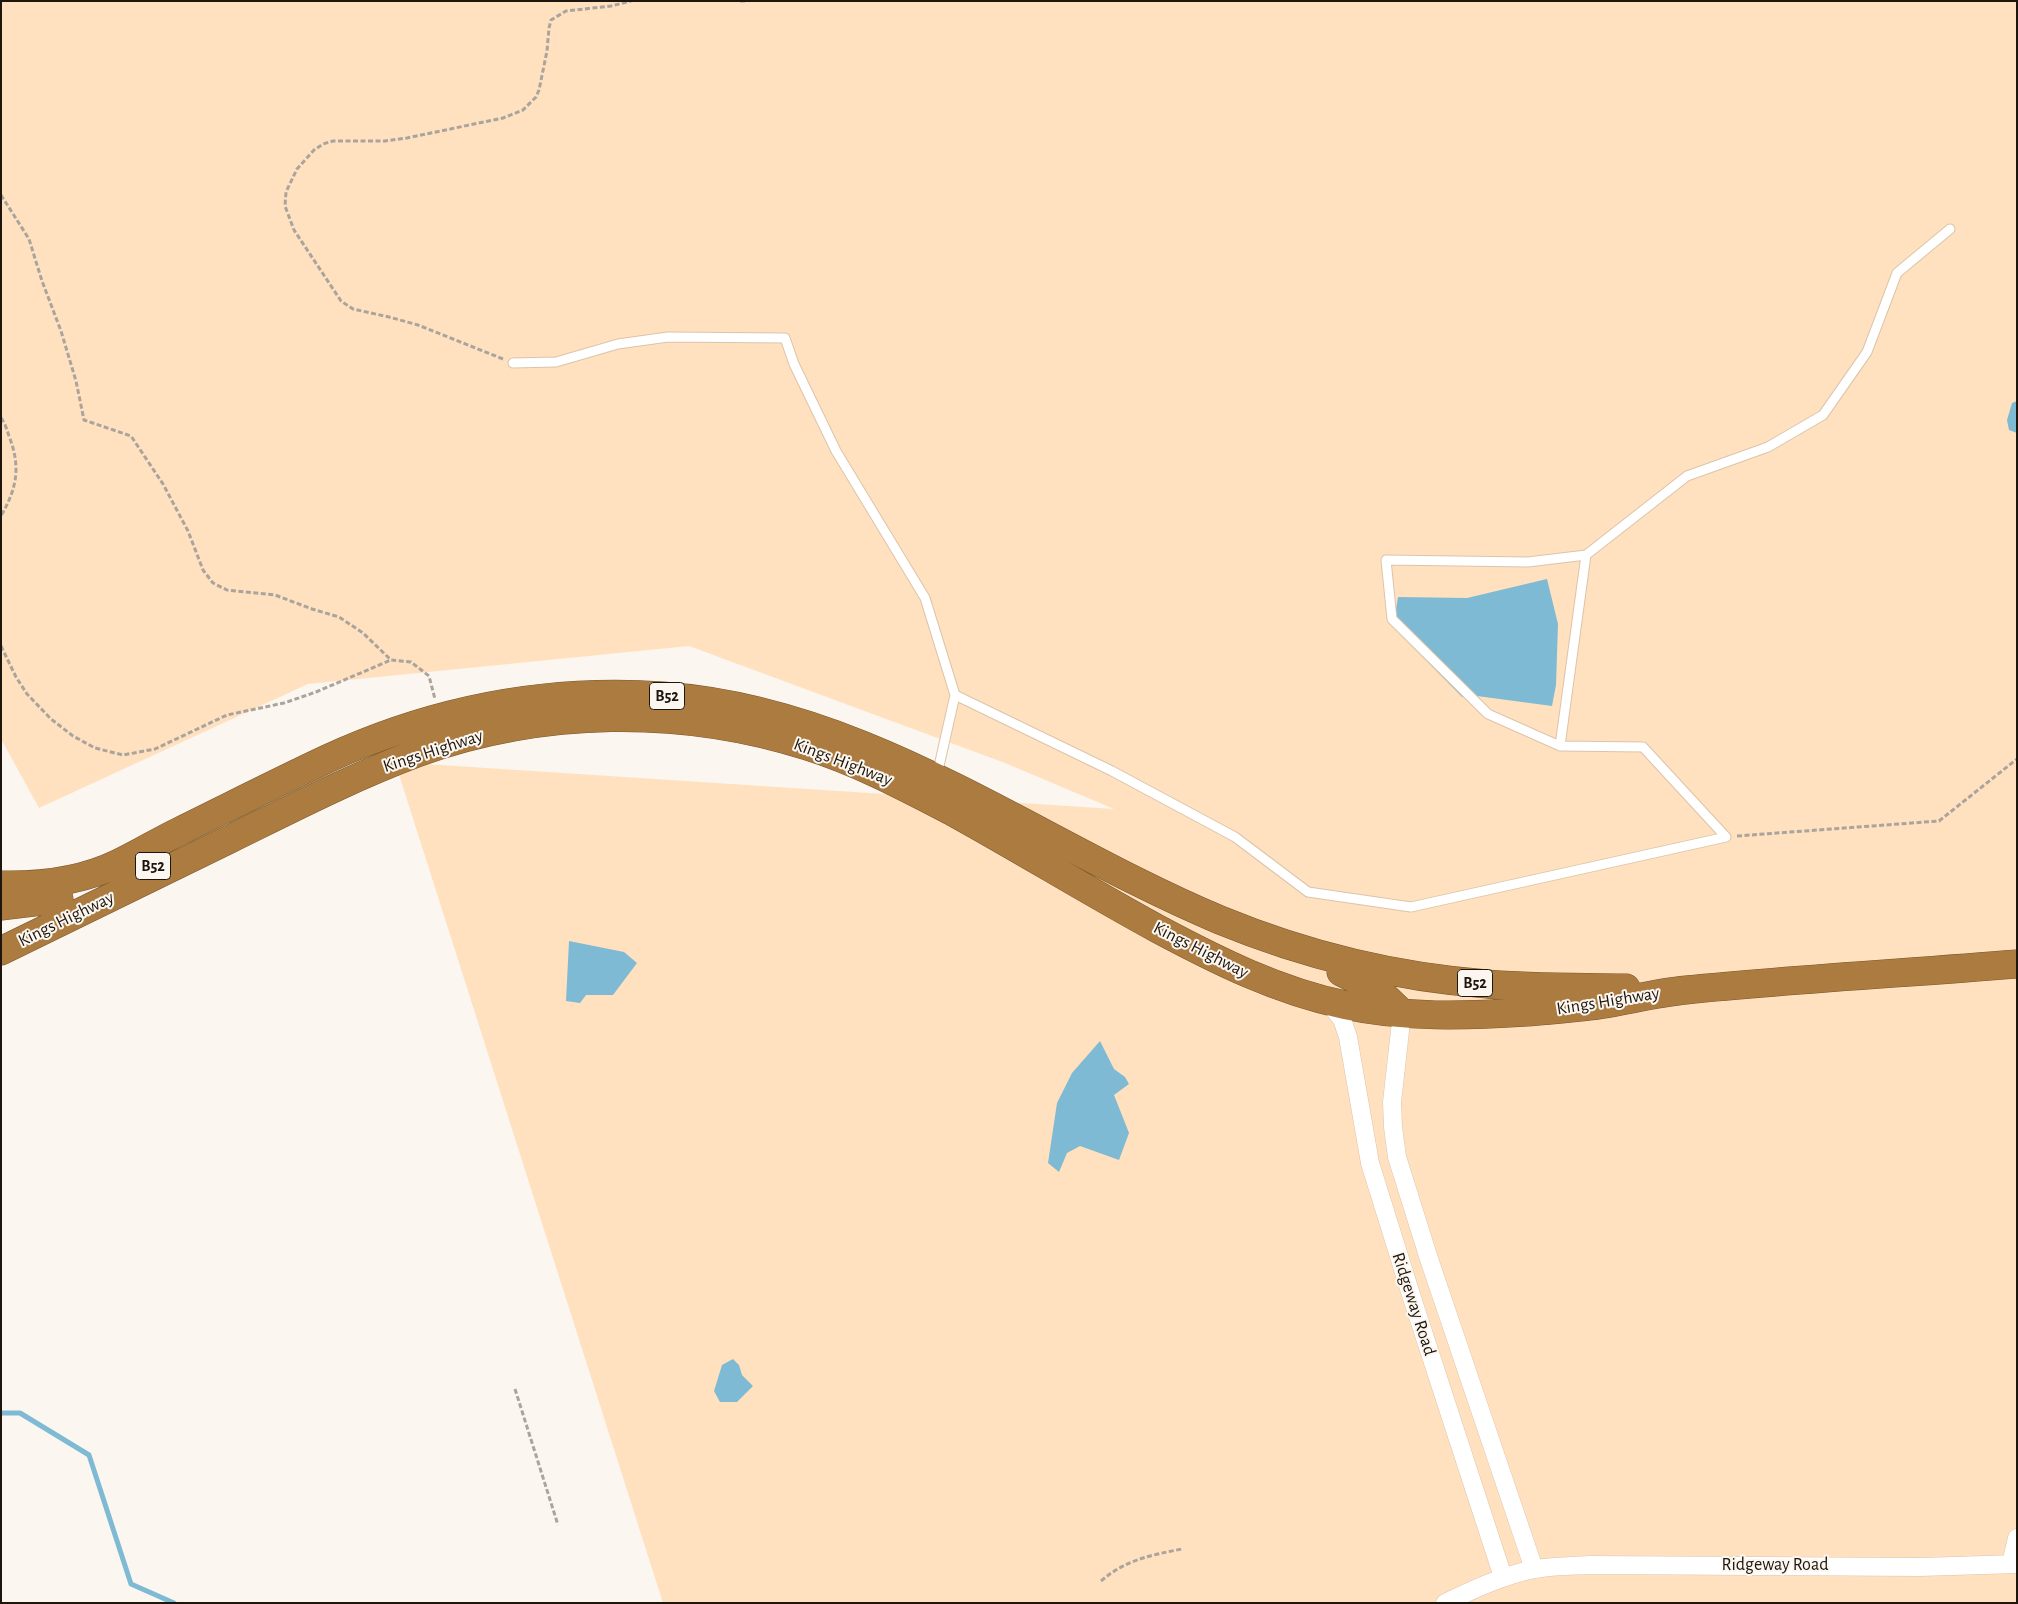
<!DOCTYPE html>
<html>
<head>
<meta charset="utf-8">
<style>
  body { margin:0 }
  #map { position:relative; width:2018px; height:1604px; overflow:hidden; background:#fbf6f0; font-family:"Alegreya Sans",sans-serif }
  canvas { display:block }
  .frame { position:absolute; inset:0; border:2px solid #1e160c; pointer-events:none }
</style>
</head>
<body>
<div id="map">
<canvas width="2018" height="1604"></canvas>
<div class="frame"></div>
</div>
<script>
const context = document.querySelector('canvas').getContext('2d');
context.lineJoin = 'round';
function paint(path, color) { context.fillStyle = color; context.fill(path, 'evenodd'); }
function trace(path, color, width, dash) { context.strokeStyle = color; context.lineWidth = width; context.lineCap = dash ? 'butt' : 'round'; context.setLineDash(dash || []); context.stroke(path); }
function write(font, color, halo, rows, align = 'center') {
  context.font = font + ' "Alegreya Sans",sans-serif'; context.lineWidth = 4; context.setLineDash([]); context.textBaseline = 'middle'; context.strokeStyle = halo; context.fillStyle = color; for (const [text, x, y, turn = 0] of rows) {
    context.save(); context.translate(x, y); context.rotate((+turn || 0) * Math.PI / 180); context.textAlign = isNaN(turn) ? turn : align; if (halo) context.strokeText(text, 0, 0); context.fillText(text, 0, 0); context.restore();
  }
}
paint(new Path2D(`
  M1 1H2017V1603H663L395 762 1114 809 1005 763 689 646 308 684 39 808 1 739Z`), '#ffe1c0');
paint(new Path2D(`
  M2017 401V433L2009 430 2007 420 2012 403Z
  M1547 579 1558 624 1556 685 1552 706 1477 696 1462 697 1393 627 1398 597 1467 598Z
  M569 941 624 952 637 963 613 995H586L580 1003 566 1001Z
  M1100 1041 1114 1069 1125 1077 1129 1084 1114 1095 1129 1133 1119 1160 1080 1146 1067 1153 1059 1172 1048 1163 1057 1103 1072 1073Z
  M733 1359 739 1365 742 1375 753 1386 737 1402H720L714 1391 722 1365Z`), '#7ebad3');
trace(new Path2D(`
  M1 1413H20L89 1455 131 1584 174 1603`), '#7ebad3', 5);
const lane = new Path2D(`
  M513 363 556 362 618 344 668 337 785 338 794 364 836 451 925 598 955 695 937 775
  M955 695 1112 771 1235 837 1308 892 1411 907 1726 837 1643 747 1560 746 1488 714 1392 619 1386 560 1528 562 1586 555 1687 476 1768 447 1823 415 1867 352 1897 273 1950 229
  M1560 746 1586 555`);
const street = new Path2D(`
  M1327 1001 1342 1019 1348 1037 1370 1163 1412 1298 1503 1577
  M1402 1013 1392 1102 1393 1127 1397 1157 1429 1259 1534 1569
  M2011 1564 2017 1538
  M1445 1603C1474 1589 1504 1575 1535 1569 1553 1566 1571 1566 1589 1565L1920 1567 2017 1564`);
const highway = new Path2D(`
  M1 885C42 886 82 881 119 863 140 853 159 841 180 831 229 807 278 782 327 759 433 710 547 688 663 696 868 710 1036 843 1220 920 1305 955 1395 977 1487 984 1533 988 1580 987 1626 988
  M1 906 59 899
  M1 951C78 914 155 876 232 838 293 808 353 777 417 753 542 708 680 706 807 746 858 762 905 787 953 812 1022 850 1088 891 1158 929 1218 961 1278 991 1345 1005 1405 1018 1466 1016 1527 1012 1548 1010 1569 1009 1591 1006 1622 1002 1654 993 1686 990 1796 979 1906 973 2017 964
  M1341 972 1379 991 1402 1013`);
trace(lane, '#dcc4a9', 11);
trace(street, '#dcc4a9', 19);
trace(highway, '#7a582d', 29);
trace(new Path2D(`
  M740 1H746
  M1 195 29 239 42 281 61 331 76 381 84 420 131 436 163 484 188 531 203 570 213 583 227 590 275 595 312 609 339 617 363 633 391 660 411 662 429 676 435 699
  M503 359 418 325 389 317 353 309 341 301 294 230 285 206 286 192 297 169 314 150 323 144 333 141H385L407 138 503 118 523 110 536 97 539 90 547 51 549 28 551 20 566 11 611 6 631 1
  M1 418C5 423 7 430 9 436 21 467 17 488 1 516
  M1 646 16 677 27 694 51 719 73 736 95 748 123 755 155 749 227 715 284 703 316 692 391 660
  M1737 836 1939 821 2017 759
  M515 1389 558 1525
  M1101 1581C1125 1560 1151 1555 1182 1549`), '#aaa49c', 3, [5, 2.5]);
trace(lane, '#fff', 9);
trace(street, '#fff', 18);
trace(highway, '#ac7b3f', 28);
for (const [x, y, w] of [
  [667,696,35],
  [153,866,35],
  [1475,983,35]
]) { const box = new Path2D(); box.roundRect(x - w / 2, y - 13.5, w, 27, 4); context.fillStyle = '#fbf6f0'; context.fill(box); trace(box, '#1e160c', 1); }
write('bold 16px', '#1e160c', null, [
  ["B52",667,696],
  ["B52",153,866],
  ["B52",1475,983]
]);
write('18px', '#1e160c', '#fbf6f0', [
  ["Kings Highway",433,751,-18],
  ["Kings Highway",843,762,21],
  ["Kings Highway",66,919,-26],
  ["Kings Highway",1201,950,27],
  ["Kings Highway",1608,1001,-9],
  ["Ridgeway Road",1414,1304,72],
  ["Ridgeway Road",1775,1565]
]);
</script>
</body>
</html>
